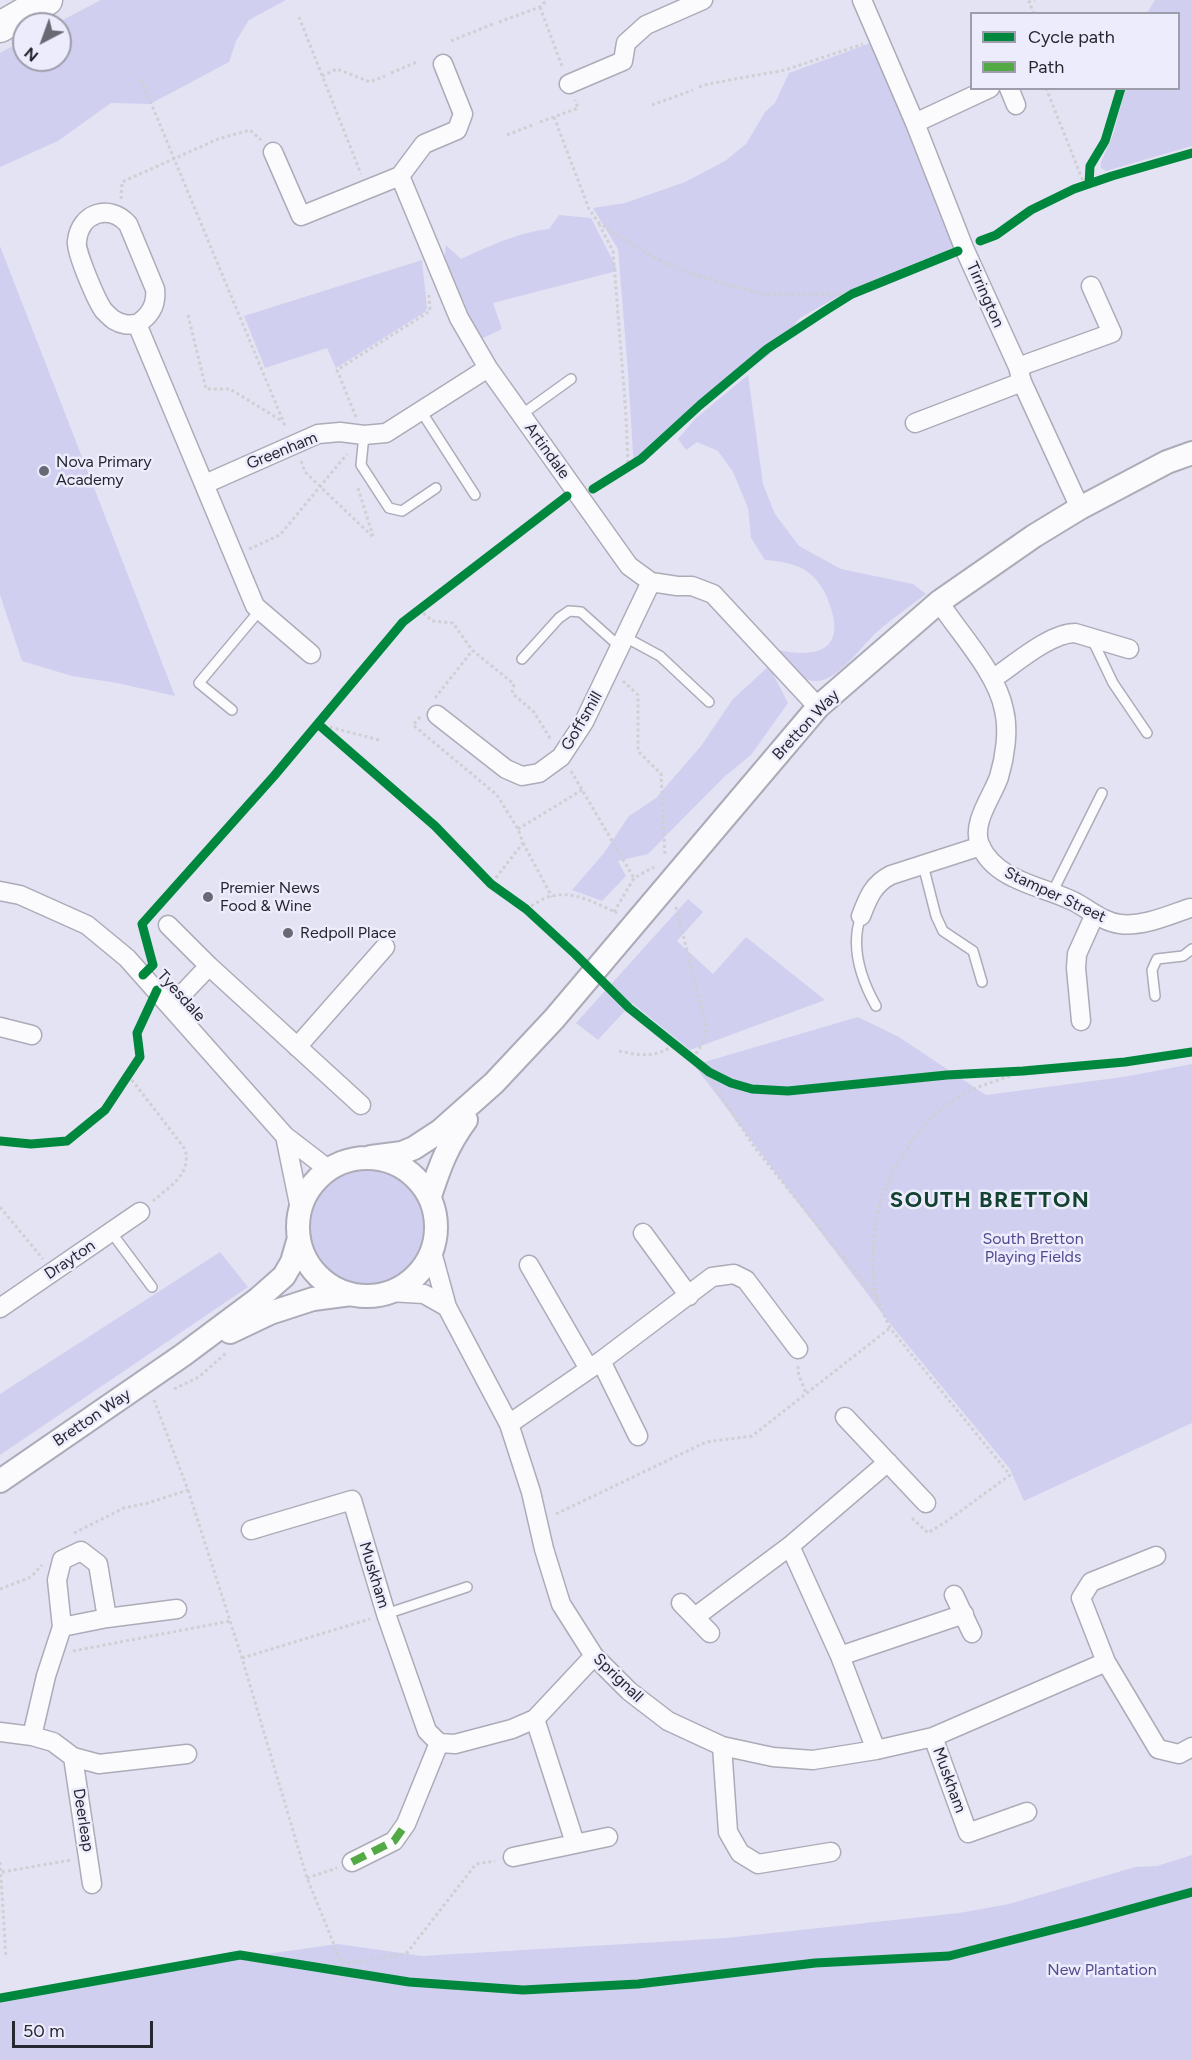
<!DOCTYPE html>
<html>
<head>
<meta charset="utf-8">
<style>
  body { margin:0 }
  #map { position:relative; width:1192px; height:2060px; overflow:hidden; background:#e4e3f3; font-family:Figtree,sans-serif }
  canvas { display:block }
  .legend { position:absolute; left:970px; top:12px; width:210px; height:78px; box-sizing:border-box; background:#ececfd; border:2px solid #9d9dab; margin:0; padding:8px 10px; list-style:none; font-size:18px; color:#272731 }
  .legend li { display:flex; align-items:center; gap:12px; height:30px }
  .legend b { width:30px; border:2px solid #9d9dab }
  .north { position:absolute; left:12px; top:12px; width:60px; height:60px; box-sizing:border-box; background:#ececfd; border:2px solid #9d9dab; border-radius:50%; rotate:221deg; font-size:16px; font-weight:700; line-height:24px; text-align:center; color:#272731 }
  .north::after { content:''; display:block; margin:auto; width:21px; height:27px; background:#696975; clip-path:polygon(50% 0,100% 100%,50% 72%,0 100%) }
  .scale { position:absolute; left:12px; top:2021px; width:141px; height:27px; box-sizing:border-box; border:3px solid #272731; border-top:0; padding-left:8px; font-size:18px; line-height:21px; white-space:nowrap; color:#272731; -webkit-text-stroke:4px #ececfd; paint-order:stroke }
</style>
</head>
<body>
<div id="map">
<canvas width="1192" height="2060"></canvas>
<ul class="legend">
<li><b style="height:8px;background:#00873e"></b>Cycle path</li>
<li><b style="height:8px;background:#53aa45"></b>Path</li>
</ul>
<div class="north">N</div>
<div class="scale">50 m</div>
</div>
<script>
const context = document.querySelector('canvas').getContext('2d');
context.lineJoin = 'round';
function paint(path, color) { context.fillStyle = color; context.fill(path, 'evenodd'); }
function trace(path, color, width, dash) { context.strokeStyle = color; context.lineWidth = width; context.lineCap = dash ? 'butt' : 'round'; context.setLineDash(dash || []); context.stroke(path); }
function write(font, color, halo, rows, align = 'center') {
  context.font = font + ' Figtree,sans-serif'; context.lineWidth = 5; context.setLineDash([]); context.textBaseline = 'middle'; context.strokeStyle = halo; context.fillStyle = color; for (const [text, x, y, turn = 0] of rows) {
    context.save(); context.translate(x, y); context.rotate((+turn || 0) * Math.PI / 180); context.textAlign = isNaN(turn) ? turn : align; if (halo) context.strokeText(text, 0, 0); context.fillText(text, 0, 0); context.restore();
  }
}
paint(new Path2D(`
  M101 0H286L249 20 236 41 229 62 150 104 111 103 58 141 0 167V53L24 40V60H60V24H55Z
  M1155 0H1192V146L1106 171 1101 168V162L1113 135 1125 89 1178 88V14L1147 13Z
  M873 42 959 245 848 291 800 318 771 353 701 408 634 469 628 372 618 249 593 208 625 203 685 182 725 161 746 144 765 112 775 103 789 73Z
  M559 215 591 218 613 261 617 271 493 303 502 329 479 340 444 262 446 245 461 259C490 246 518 232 549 229Z
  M0 246 175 696 117 683 72 676 22 661 0 595Z
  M422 260 427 308 425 312 336 368 327 348 265 368 244 316Z
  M748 375 763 484 775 514 799 546 841 569 913 584 926 594C910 606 893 618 878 631 862 645 839 680 817 681 799 682 788 662 778 650 818 659 847 649 829 603 825 590 817 578 805 570 793 563 779 561 765 560L751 538 748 508 733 472 718 451 697 442 686 450 678 439 696 418Z
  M769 666 788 703 751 755 724 777 648 854 618 861 626 876 602 901 572 890 604 853 629 816 656 798 701 746 733 699Z
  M688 899 703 912 677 941 713 974 746 937 825 1000 690 1050 632 1003 598 1040 576 1023Z
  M858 1017 899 1037 986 1095 1123 1077 1192 1064V1423L1024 1501 1010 1469 891 1325 694 1065Z
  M298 1227a69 69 0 1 1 138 0a69 69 0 1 1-138 0Z
  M220 1252 248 1287 0 1455V1394Z
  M1192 1855V2060H0V1998L114 1975 338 1944 422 1956 726 1938 959 1913 1009 1904 1135 1867 1157 1866Z`), '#d1cfef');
const service = new Path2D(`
  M421 411 475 495
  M521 415 571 379
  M364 435 361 465 389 508 402 511 436 488
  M625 637 660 656 709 702
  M1092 639 1113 683 1147 733
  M522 659 559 618 569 611 581 612 620 647
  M232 710 199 683 260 610
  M923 865 936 916 943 931 973 951 982 982
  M1052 893 1102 793
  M861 916C850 946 861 979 876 1006
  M1155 996 1152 970 1157 959 1183 956 1192 949
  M111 1232 152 1287
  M386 1614 467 1587`);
const minor = new Path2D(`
  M862 0 915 123 964 248 1018 367 1022 382 1080 508
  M569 84 623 61 626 43 646 25 703 0
  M1009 88 1016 105
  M915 123 990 88
  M273 152 301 216 400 176 424 144 457 130 463 114 443 64
  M400 176 459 318 488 368 629 566 651 582 677 586H692L713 594 818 707
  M137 324C150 316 157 305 155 289L128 224C109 203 80 213 77 241 75 251 97 302 104 311 107 314 111 318 114 320 122 325 128 325 137 324L255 606 311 654
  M1018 367 1112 333 1091 286
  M915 423 1022 382
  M205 484 318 434 340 432 364 435 386 433 488 368
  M939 602C960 634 997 673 1004 710 1009 730 1005 757 999 777 992 797 971 823 980 845 996 882 1044 886 1075 902 1090 910 1103 922 1120 924 1143 927 1169 915 1190 908
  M994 678C1015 664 1050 633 1075 633L1129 649
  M437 715 506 769 522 776 539 773 561 757 584 722 651 582
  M0 891 20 895 87 925 127 958 285 1136 328 1169
  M861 916C868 898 873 884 891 875L981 846
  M168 925 209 966 361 1105
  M171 1006 209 966
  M1081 1021 1076 968 1077 954 1095 914
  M0 1027 32 1035
  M297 1047 385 947
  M285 1136 300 1209
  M643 1233 689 1296
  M432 1252 447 1307 509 1424 531 1492 544 1549 561 1604 594 1656 629 1691 668 1721 722 1746 773 1757 813 1760 876 1750 933 1737 1106 1662
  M529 1265 589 1369
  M389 1292 424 1294 447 1307
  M0 1308 140 1212
  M601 1361 638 1436
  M845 1417 926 1503
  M509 1424 601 1361 712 1277 734 1274 746 1280 798 1349
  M251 1530 352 1500 386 1614 427 1731 439 1743 455 1744 512 1729 535 1719 594 1656
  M790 1546 840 1656 876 1750
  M1156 1556 1091 1582 1081 1598 1106 1662 1158 1749 1179 1754 1192 1747
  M954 1595 972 1633
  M681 1603 710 1633
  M695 1617 790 1546 888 1462
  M107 1618 177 1609
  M840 1656 964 1614
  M535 1719 575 1843
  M0 1732 32 1736 46 1676 62 1627 57 1580 62 1560 81 1551 98 1564 107 1618 62 1627
  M32 1736 53 1742 73 1757 99 1764 187 1754
  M933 1737 968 1833 1027 1812
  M722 1746 728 1832 740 1853 758 1864 831 1852
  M73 1757 92 1884
  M513 1857 608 1837
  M352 1862 394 1841 406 1824 439 1743`);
const tertiary = new Path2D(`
  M371 1157 402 1153 414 1148 440 1131 494 1083 554 1019 818 707 939 602 1034 536 1080 508 1167 462 1192 453
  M298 1227a69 69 0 1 1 138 0a69 69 0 1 1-138 0Z
  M430 1196C440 1166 447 1146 466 1120
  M230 1332 270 1313 313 1299 351 1294
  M0 1481 183 1355 258 1299 284 1276 292 1262 299 1238`);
const trunk = new Path2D(`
  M0 27 47 0`);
trace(service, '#acabb8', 12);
trace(minor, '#acabb8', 21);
trace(tertiary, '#acabb8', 26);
trace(trunk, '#acabb8', 33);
trace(new Path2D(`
  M540 7 563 69
  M1034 14 1029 2 1035 0
  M299 17 361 174
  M499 22 540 7 547 0
  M451 41 493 24
  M391 73 417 62
  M322 76 337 69 370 82 385 76
  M141 79 286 428
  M699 87 708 84 785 70 863 44
  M1046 88 1085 186
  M652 105 693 90
  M554 117 589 209 598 222 615 234 661 261 702 277 762 294H852
  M540 122 578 108 575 100
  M507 135 535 124
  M121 199 122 182 218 139 250 130 261 140
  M599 224 613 251 626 416 628 467
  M188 315 206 389H230L282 421
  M356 417 337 370 430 311 429 295
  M301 461 305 472 373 537
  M358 488 373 536
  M249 549 280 535 347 454
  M419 609 432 621 453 623 472 650 514 684 512 693 534 712 551 740
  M623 681 638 695V751L661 774 665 856
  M435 698 472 651
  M420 717 413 725 497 795 518 829 523 843 491 884
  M318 724 379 740
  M571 771 634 878
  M518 829 582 790
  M523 843 552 897
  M676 907 706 1025C706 1040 701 1047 692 1059
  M526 909C533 905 540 900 548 897 572 889 595 903 617 913
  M614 912 634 878 654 867
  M619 1051C642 1056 654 1058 675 1045
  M709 1072 716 1088 755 1148 877 1299 890 1328 1010 1475 947 1521 928 1533 913 1519 915 1517
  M128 1075 185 1149C192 1174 170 1186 153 1201
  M0 1207 43 1259
  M877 1297C875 1286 872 1273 873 1261 873 1241 875 1217 882 1197 896 1158 926 1114 963 1094 982 1084 1004 1079 1023 1071
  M798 1366 799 1376 806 1393
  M174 1389 199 1377 227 1352
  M188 1490 242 1658 307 1878 342 1964 406 1954 476 1864 495 1861
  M556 1514 706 1442 752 1436 890 1328
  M74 1533 124 1508 148 1503 188 1490 154 1400
  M0 1589 31 1577 42 1565
  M73 1651 230 1621
  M242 1658 370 1619
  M0 1862 6 1958
  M2 1872 71 1860
  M307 1878 337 1868`), '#d0cfd4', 3, [3, 3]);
trace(service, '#fbfbfd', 9);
trace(minor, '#fbfbfd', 18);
trace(tertiary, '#fbfbfd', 22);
trace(trunk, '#fbfbfd', 30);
trace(new Path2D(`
  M352 1862 394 1841 406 1824`), '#53aa45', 8, [15, 8]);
trace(new Path2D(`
  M1089 184 1090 166 1105 141 1121 88
  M980 241 996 235 1031 210 1074 189 1112 176 1192 153
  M593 489 641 459 700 405 767 349 828 309 852 294 958 251
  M318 724 435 826 491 884 526 909 575 954 629 1008 709 1072 731 1083 752 1089 788 1091 947 1075 1023 1071 1125 1062 1192 1052
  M143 975 153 965 142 924 274 776 403 622 567 496
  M0 1141 31 1144 67 1141 105 1110 140 1057 137 1033 157 990
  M0 1998 240 1955 409 1982 523 1990 638 1984 815 1963 949 1956 1087 1921 1192 1892`), '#00873e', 9);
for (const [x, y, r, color] of [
  [44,471,6,"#696975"],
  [208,897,6,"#696975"],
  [288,933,6,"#696975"]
]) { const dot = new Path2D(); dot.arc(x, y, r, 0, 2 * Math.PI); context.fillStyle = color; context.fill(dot); trace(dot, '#ececfd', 2); }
write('16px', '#272731', '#ececfd', [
  ["Tirrington",985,295,66],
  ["Greenham",282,451,-22],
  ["Artindale",547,451,54],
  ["Goffsmill",582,721,-60],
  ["Bretton Way",806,725,-47],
  ["Stamper Street",1055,895,25],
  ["Tyesdale",181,996,48],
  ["Drayton",70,1260,-34],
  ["Bretton Way",92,1418,-34],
  ["Muskham",374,1575,73],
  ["Sprignall",618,1678,44],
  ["Muskham",949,1780,70],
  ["Deerleap",83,1820,81]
]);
write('16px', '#272731', '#ececfd', [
  ["Nova Primary",56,462],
  ["Academy",56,480],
  ["Premier News",220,888],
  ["Food & Wine",220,906],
  ["Redpoll Place",300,933]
], 'left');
write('16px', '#524a91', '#ececfd', [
  ["South Bretton",1033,1239],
  ["Playing Fields",1033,1257],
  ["New Plantation",1102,1970]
]);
context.letterSpacing = '1.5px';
write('bold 22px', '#134230', '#ececfd', [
  ["SOUTH BRETTON",990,1201]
]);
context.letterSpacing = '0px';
</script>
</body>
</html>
